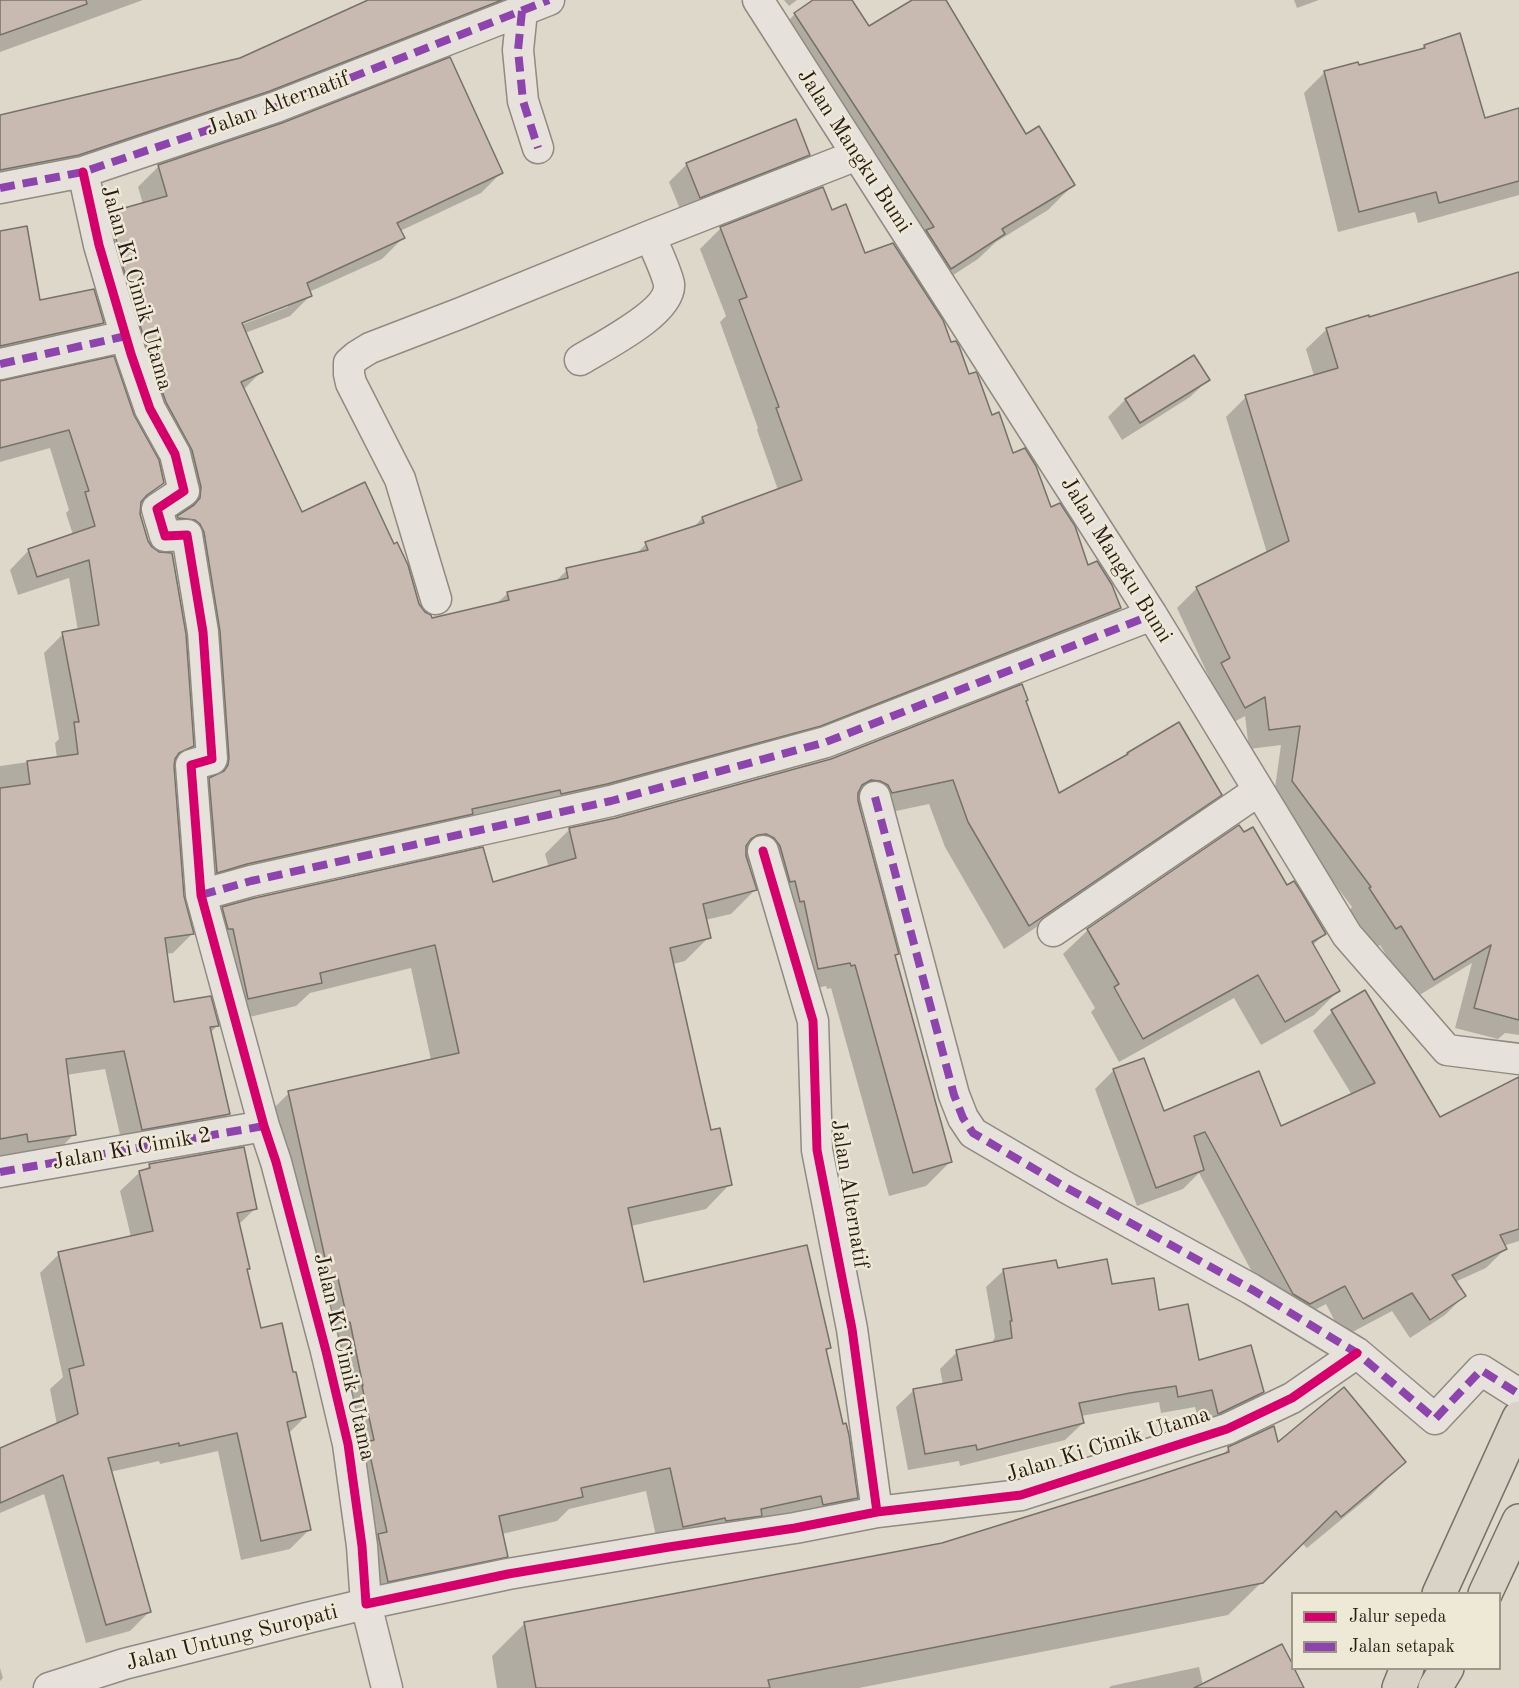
<!DOCTYPE html>
<html>
<head>
<meta charset="utf-8">
<style>
  body { margin:0 }
  #map { position:relative; width:1519px; height:1688px; overflow:hidden; background:#ddd8ca; font-family:"Old Standard TT",serif }
  canvas { display:block }
  .legend { position:absolute; left:1291px; top:1592px; width:210px; height:78px; box-sizing:border-box; background:#eee8d7; border:2px solid #9e9689; margin:0; padding:8px 10px; list-style:none; font-size:18px; color:#271b14 }
  .legend li { display:flex; align-items:center; gap:12px; height:30px }
  .legend b { width:30px; border:2px solid #9e9689 }
</style>
</head>
<body>
<div id="map">
<canvas width="1519" height="1688"></canvas>
<ul class="legend">
<li><b style="height:8px;background:#d6006c"></b>Jalur sepeda</li>
<li><b style="height:8px;background:#8e44ad"></b>Jalan setapak</li>
</ul>
</div>
<script>
const context = document.querySelector('canvas').getContext('2d');
context.lineJoin = 'round';
function paint(path, color) { context.fillStyle = color; context.fill(path, 'evenodd'); }
function trace(path, color, width, dash) { context.strokeStyle = color; context.lineWidth = width; context.lineCap = dash ? 'butt' : 'round'; context.setLineDash(dash || []); context.stroke(path); }
function write(font, color, halo, rows, align = 'center') {
  context.font = font + ' "Old Standard TT",serif'; context.lineWidth = 5; context.setLineDash([]); context.textBaseline = 'middle'; context.strokeStyle = halo; context.fillStyle = color; for (const [text, x, y, turn = 0] of rows) {
    context.save(); context.translate(x, y); context.rotate((+turn || 0) * Math.PI / 180); context.textAlign = isNaN(turn) ? turn : align; if (halo) context.strokeText(text, 0, 0); context.fillText(text, 0, 0); context.restore();
  }
}
paint(new Path2D(`
  M0 0H143L0 52Z
  M372 0H548L0 192V116L241 59Z
  M784 0H797L789 6Z
  M816 0H851L869 28 915 0H945L1026 136 1073 185 1048 210 996 242 978 259 924 294 950 344 1012 454 1050 509 1088 567 1120 608 1099 629 799 746 196 892 189 800 209 780 200 652 184 553 157 538 180 516 181 508 90 234 110 214 143 204 138 187 159 166 501 173 481 193 400 231 403 238 382 259 309 292 310 296 290 316 245 333 261 372 243 390 302 514 418 605 432 619 496 604 508 593 554 583 567 570 636 554 646 544 693 528 702 518 778 490 757 430 758 428 720 322 726 316 700 249 721 228 831 212 864 255 901 258 908 251 770 39 795 14ZM288 304V307L236 327 235 324Z
  M1294 0H1319L1297 8Z
  M1424 46 1484 119 1519 110V195L1418 223 1415 212 1338 232 1304 93 1325 72 1358 66 1419 51Z
  M808 155 791 172 682 214 669 182 687 164Z
  M0 232 39 301 102 323 83 342 0 361Z
  M1519 274V1035L1505 1033 1498 1039 1455 1028 1472 963 1413 999 1380 945 1375 948 1350 910 1352 907 1273 802 1281 745 1249 749 1245 716 1225 727 1202 684 1209 677 1177 608 1197 588 1267 553 1226 417 1246 397 1314 376 1306 349 1327 329 1368 319Z
  M1193 357 1208 380 1190 397 1122 440 1108 417 1125 400Z
  M0 382 132 415 163 483 139 505V513L192 746 172 766 182 897 192 934 173 953 166 954 173 1003 217 1026 210 1033 228 1114 209 1133 123 1148 105 1069 66 1075 74 1134 55 1154 0 1157V766L57 758 55 743 59 739 44 653 63 634 78 631 69 578 18 595 10 570 29 550 73 535 66 513 69 510 50 448 0 462Z
  M1024 701 1058 796 1123 759 1128 754 1220 795 1196 819 1004 949 945 847 929 804 868 817 864 809 858 806 897 953 894 956 950 1162 926 1186 889 1196 831 988 827 989 826 986 794 993 756 870 750 862 746 860 755 890 731 914 705 920 709 937 685 961 673 964 710 1132 730 1184 706 1209 631 1226 643 1284 830 1348 825 1352 856 1497 832 1521 659 1550 646 1491 569 1509 557 1521 502 1534 506 1556 482 1580 364 1605 340 1411 265 1117 289 1093 431 1060 411 968 310 993 296 1006 224 1023 199 933 223 908 492 884 549 868 545 854 570 829 616 819 831 760Z
  M1239 827 1324 934 1312 946 1338 991 1314 1015 1261 1045 1234 998 1119 1062 1091 1012 1095 1008 1063 954 1088 930Z
  M1332 1012 1439 1119 1519 1078V1241L1503 1246 1505 1249 1486 1268 1455 1282 1464 1296 1445 1315 1410 1338 1392 1311 1343 1337 1326 1304 1290 1323 1274 1313 1199 1173 1183 1189 1137 1206 1095 1089 1114 1070 1163 1113 1280 1128 1352 1095 1313 1031Z
  M150 1165 256 1208 238 1225 248 1268 246 1270 260 1330 305 1417 288 1434 309 1530 290 1549 241 1560 218 1451 160 1464 159 1461 110 1472 150 1611 130 1631 86 1643 44 1494 0 1513V1449L57 1425 50 1389 63 1377 40 1273 59 1254 131 1237 120 1191 140 1172 144 1171Z
  M1004 1270H1057L1111 1286 1158 1312 1197 1362 1263 1392 1245 1409 1201 1430 1195 1407 1161 1413 1159 1402 1081 1416 1083 1423 1065 1440 960 1466 959 1461 908 1470 896 1407 914 1390 943 1385 940 1369 957 1352 994 1343 993 1340 995 1338 986 1287Z
  M1277 1444 1404 1462 1371 1495 1307 1548 1302 1543 1228 1615 859 1688H497L492 1656 525 1623 942 1545 1221 1456 1229 1448Z
  M1199 1667 1203 1685 1303 1688H1109L1111 1686Z
  M0 1668 3 1678 0 1681Z`), '#0003');
const building = new Path2D(`
  M0 0H86L87 4 0 35Z
  M368 0H502L270 91 79 155 0 170V115L240 58Z
  M813 0H852L869 26 912 0H946L1026 134 1039 126 1075 185 1002 229 1005 234 951 269 926 230 934 227 794 13Z
  M1460 33 1485 118 1519 108V181L1439 203 1436 192 1359 212 1324 71 1358 62 1359 65 1425 48 1424 45Z
  M450 57 503 173 397 223 405 238 307 283 312 296 242 323 263 372 241 382 302 512 365 482 394 544 397 542 408 565 419 604 425 612 431 615 432 618 509 600 507 592 568 578 566 568 648 550 645 542 704 523 702 517 802 480 776 408 779 407 739 300 747 297 720 227 823 187 832 210 846 204 865 253 893 243 943 320 951 342 956 341 959 346 969 374 976 372 977 373 992 415 999 412 1013 453 1025 448 1036 466 1051 507 1060 503 1075 526 1088 565 1097 561 1112 585 1121 608 821 726 607 784 561 794 560 790 472 809 473 814 247 864 217 873 209 778 224 771 228 765 229 758 220 631 204 532 200 524 195 520 178 518 177 516 194 505 200 498 201 487 192 450 166 402 147 349 121 260 110 212 167 196 158 165 282 123Z
  M796 119 810 155 700 198 686 163Z
  M27 226 40 300 94 289 104 323 0 346V231Z
  M1519 272V1020L1474 1008 1491 945 1434 980 1401 926 1396 929 1369 888 1371 887 1292 781 1300 726 1269 730 1265 697 1245 708 1221 663 1230 658 1196 587 1289 541 1245 395 1338 368 1326 328 1369 315V317Z
  M1194 355 1210 380 1140 423 1125 399Z
  M114 356 134 415 159 460 164 483 147 495 141 502 140 514 148 541 152 547 159 552 172 553 186 634 194 746 179 753 175 759 174 766 184 896 194 934 165 938 174 1002 211 996 219 1026 210 1027 230 1114 142 1130 124 1051 66 1059 76 1135 28 1142 27 1134 0 1139V788L30 784 27 761 78 754 74 722H79L62 632 99 625 89 560 37 577 28 549 95 526 85 492 89 491 69 430 0 448V381Z
  M1022 684 1028 700 1026 701 1059 793 1128 754 1127 753 1179 722 1222 795 1029 926 968 822 953 780 892 793 888 785 880 781 871 780 862 785 858 793V801L899 954 895 955 952 1162 913 1173 855 965 851 966 850 963 818 969 804 901 800 902 795 881 790 882 780 846 774 838 766 834 758 835 751 839 746 846V856L757 890 703 904 711 938 670 948 711 1130 720 1128 732 1185 628 1208 644 1282 807 1245 831 1348 826 1349 843 1424 846 1423 849 1435 858 1498 823 1505 821 1496 761 1509 762 1516 726 1521 725 1518 683 1527 670 1468 581 1488 583 1497 499 1516 508 1557 388 1582 378 1534 387 1532 367 1442 374 1440 362 1386H363L350 1322H348L337 1274 329 1276 288 1091 459 1053 435 945 320 973 322 983 248 999 233 929H228L222 907 255 898 483 847 493 882 576 858 569 828 616 818 831 759Z
  M1239 825 1244 832 1253 827 1287 885 1294 881 1300 890 1326 934 1312 942 1340 991 1285 1022 1258 975 1143 1039 1114 987 1119 984 1087 929Z
  M1365 990 1440 1117 1519 1077V1229L1500 1235 1507 1249 1452 1275 1466 1296 1430 1320 1412 1293 1363 1319 1345 1286 1310 1304 1293 1294 1205 1132 1194 1136 1204 1170 1156 1188 1113 1069 1144 1058 1164 1111 1259 1071 1281 1126 1375 1083 1331 1010Z
  M244 1147 257 1209 237 1213 250 1269H247L261 1328 282 1323 293 1372H296L306 1417 287 1422 311 1530 261 1541 237 1433 179 1446V1443L108 1458 151 1612 106 1625 63 1475 0 1503V1448L78 1414 69 1369 84 1365 58 1252 153 1231 139 1171 150 1168 149 1164Z
  M1107 1259 1112 1284 1154 1278 1159 1310 1188 1304 1199 1360 1251 1345 1264 1392 1218 1414 1212 1390 1178 1397 1176 1386 1130 1393 1079 1403 1084 1423 977 1450 976 1445 925 1454 913 1389 962 1380 956 1350 1012 1338 1010 1321H1012L1003 1269 1056 1260 1058 1268Z
  M1344 1387 1406 1462 1341 1517 1336 1511 1263 1583 768 1680 770 1688H536L524 1622 942 1543 1144 1480 1229 1452 1228 1447 1274 1426 1278 1442Z
  M1282 1644 1293 1665V1668H1294L1304 1688H1194Z`);
paint(building, '#c9bab1');
trace(building, '#767169', 1.5);
const street = new Path2D(`
  M758 0 1152 615 1347 935 1447 1050 1519 1059
  M522 11 518 50 523 101 538 148
  M83 172 99 245 131 354 150 409 175 454 184 491 157 509 165 536 187 535 203 632 212 759 191 765 201 895 264 1126 276 1162 326 1351 348 1444 362 1546 366 1604 508 1574 669 1547 795 1528 877 1512 1021 1495 1227 1429 1292 1398 1357 1353
  M0 188 83 172 276 107 549 0
  M580 360C601 347 672 312 669 284 667 273 655 247 650 236
  M0 364 126 336
  M436 599 400 479 351 383 349 374V363L357 356 370 348 461 313 650 236 857 155
  M875 797 954 1095 963 1118 973 1133 1067 1188 1251 1289 1357 1353 1435 1419 1481 1370 1519 1394
  M763 851 813 1021 817 1150 852 1329 877 1512
  M201 895 251 881 611 801 826 742 1152 615
  M1053 931 1258 791
  M0 1172 264 1126
  M49 1688 124 1664 307 1618 366 1604 387 1688`);
const primary = new Path2D(`
  M1439 1594 1519 1418
  M1485 1594 1519 1521
  M1399 1688 1407 1668
  M1435 1688 1447 1668`);
trace(street, '#8f8a82', 33);
trace(primary, '#767169', 36);
trace(street, '#e6e2db', 30);
trace(primary, '#d9d3c7', 33);
trace(new Path2D(`
  M522 11 518 50 523 101 538 148
  M0 188 83 172 276 107 549 0
  M0 364 126 336
  M875 797 954 1095 963 1118 973 1133 1067 1188 1251 1289 1357 1353 1435 1419 1481 1370 1519 1394
  M201 895 251 881 611 801 826 742 1152 615
  M0 1172 264 1126`), '#8e44ad', 8, [15, 8]);
trace(new Path2D(`
  M83 172 99 245 131 354 150 409 175 454 184 491 157 509 165 536 187 535 203 632 212 759 191 765 201 895 264 1126 276 1162 326 1351 348 1444 362 1546 366 1604 508 1574 669 1547 795 1528 877 1512 1021 1495 1227 1429 1292 1398 1357 1353
  M763 851 813 1021 817 1150 852 1329 877 1512`), '#d6006c', 9);
write('22px', '#271b14', '#eee8d7', [
  ["Jalan Alternatif",278,104,-20],
  ["Jalan Mangku Bumi",854,151,57],
  ["Jalan Ki Cimik Utama",136,288,74],
  ["Jalan Mangku Bumi",1116,560,58],
  ["Jalan Ki Cimik 2",132,1149,-10],
  ["Jalan Alternatif",849,1194,81],
  ["Jalan Ki Cimik Utama",344,1357,77],
  ["Jalan Ki Cimik Utama",1108,1445,-17],
  ["Jalan Untung Suropati",232,1638,-14]
]);
</script>
</body>
</html>
